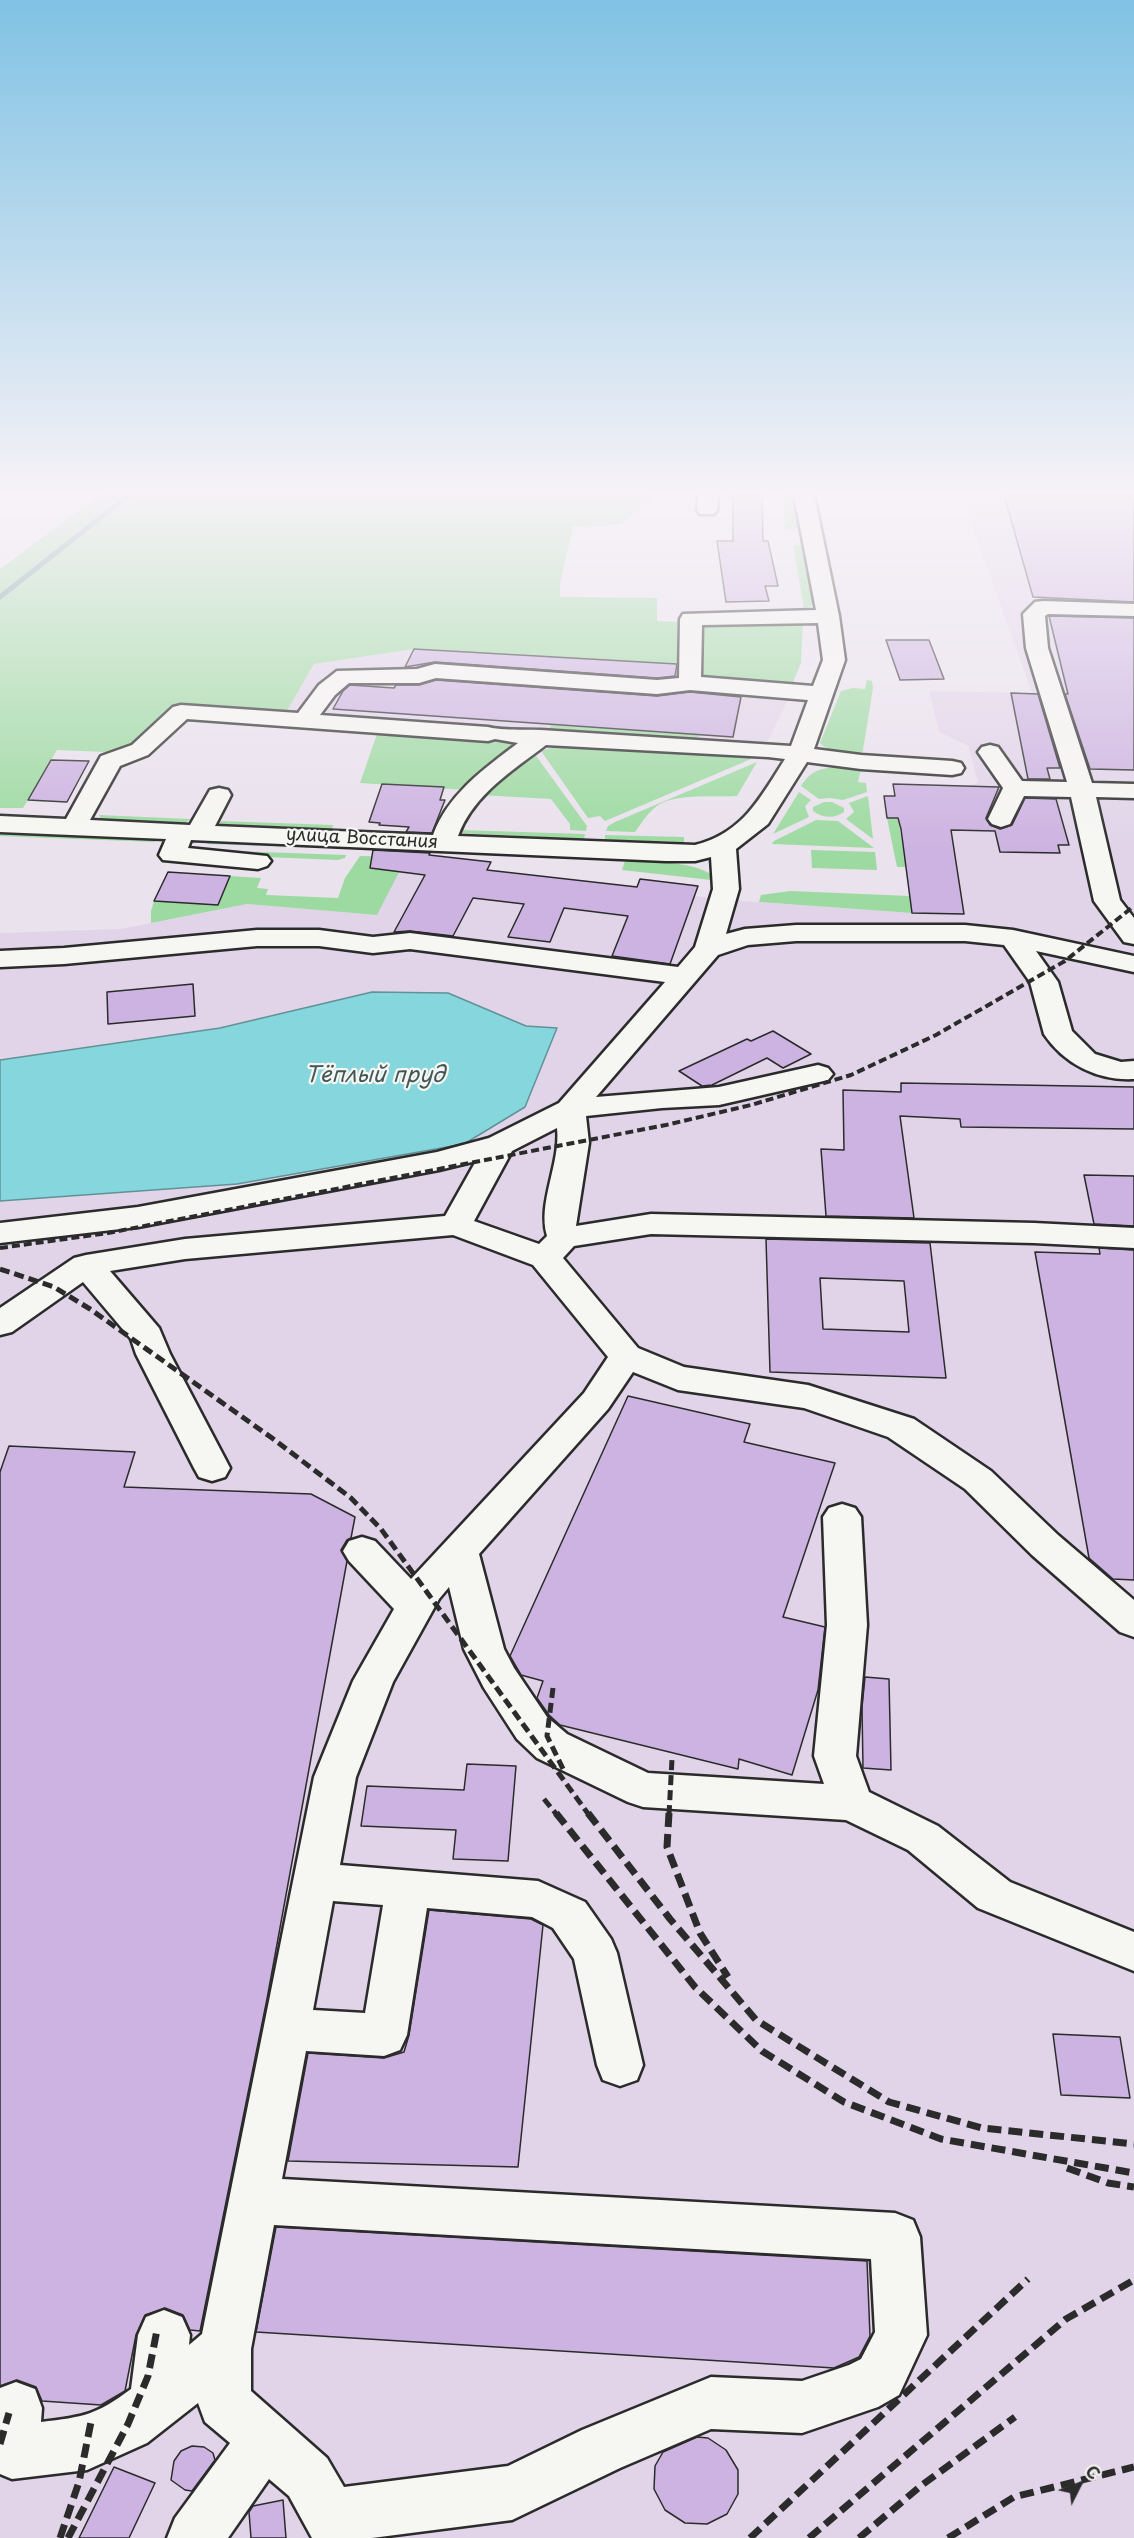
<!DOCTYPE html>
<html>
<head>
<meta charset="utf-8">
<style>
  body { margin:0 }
  #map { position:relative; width:1134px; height:2538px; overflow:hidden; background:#eae2ed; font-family:"Playpen Sans",sans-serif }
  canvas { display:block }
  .north { position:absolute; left:1050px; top:2454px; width:60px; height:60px; -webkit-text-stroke:4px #f6f6f2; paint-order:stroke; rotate:48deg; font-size:16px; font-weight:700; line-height:24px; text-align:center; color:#2b2b2b }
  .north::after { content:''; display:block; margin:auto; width:21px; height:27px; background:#2b2b2b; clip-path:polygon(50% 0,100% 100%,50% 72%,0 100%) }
</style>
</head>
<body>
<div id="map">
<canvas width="1134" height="2538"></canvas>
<div class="north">С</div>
</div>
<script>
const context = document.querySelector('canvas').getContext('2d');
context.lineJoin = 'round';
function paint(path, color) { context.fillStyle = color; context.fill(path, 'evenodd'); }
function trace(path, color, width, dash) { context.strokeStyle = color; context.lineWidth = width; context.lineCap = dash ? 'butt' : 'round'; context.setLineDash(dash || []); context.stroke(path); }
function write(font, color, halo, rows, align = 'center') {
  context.font = font + ' "Playpen Sans",sans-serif'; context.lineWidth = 4.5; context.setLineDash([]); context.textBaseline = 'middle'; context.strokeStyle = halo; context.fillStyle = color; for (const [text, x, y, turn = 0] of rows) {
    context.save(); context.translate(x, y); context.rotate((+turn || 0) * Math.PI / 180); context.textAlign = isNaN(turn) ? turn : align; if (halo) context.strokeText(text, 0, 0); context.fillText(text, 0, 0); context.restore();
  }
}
paint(new Path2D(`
  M961 495H1134V2538H0V933L121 929 247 904 377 915 407 857 432 860 435 855 491 862 488 870 637 887 641 879 698 886 695 896 718 899 733 898 742 901 912 913 898 818H887L884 796H895L893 784 970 786 978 782 968 746 939 732 929 691 1032 693Z
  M414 649 677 664 676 681 790 696 766 745 284 716 314 664Z`), '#e1d4e9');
paint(new Path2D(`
  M100 495H652L651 499 621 524 573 527 560 584V597L657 598V621L679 622 677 664 414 649 314 664 284 716 179 710 131 753 57 750 23 808H0V569Z
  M783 495H795L799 528 785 530Z
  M793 545 803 546 816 604 804 608Z
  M803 620 801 663 791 687 700 680 702 624Z
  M867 680 872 681 873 688 862 756C848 754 831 754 820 743L841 691 853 688 865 689Z
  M551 725 699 735 697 741 548 732Z
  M378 731 511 739 520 743 466 790 360 783Z
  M567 743 763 754 605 821 600 816 588 818 541 751Z
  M534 753 587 826 586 831 570 830V824L551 799 480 795Z
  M757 762 737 796C716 797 674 793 657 806 648 812 641 824 635 832L606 831 608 826 615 822Z
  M839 767 861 769 858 782 866 783 867 792 843 800 830 798 819 799 801 786C811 770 821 768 839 767Z
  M799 792 811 800 805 806 809 817 773 834Z
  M868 796 873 839 846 819 854 812 849 803Z
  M824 802H832L844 808V812C835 819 822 818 813 811V807Z
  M99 815 191 819 185 823 101 819Z
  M887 818H898L906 867H897Z
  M816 820 838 821 874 848 772 844 774 841Z
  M221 821 333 825 332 829 219 824Z
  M459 830 585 834 584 839 457 833Z
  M0 833 157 838 155 842 0 836Z
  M605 835 684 837V842L605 840Z
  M208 840 329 845 328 848 207 844Z
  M811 850 875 852 877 870 812 868Z
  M233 851 346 855 345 858 338 860 243 856Z
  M360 856 407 857 377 915 247 904 151 923V911L154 901 218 905 230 876 261 878 257 888 268 889 266 895 338 898 345 878Z
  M625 861C654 863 698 859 720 881L622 870Z
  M790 891 910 896 912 913 759 902 761 895Z`), '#9ddaa1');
const water = new Path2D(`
  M372 992 448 993 526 1026 557 1028 525 1107 464 1144 237 1184 0 1201V1060L220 1028Z`);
paint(water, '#85d7dd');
trace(water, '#619296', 1.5);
trace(new Path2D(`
  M0 597 129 495`), '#619296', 5);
const building = new Path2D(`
  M733 495H762L763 541H768L778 586H765L769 601 726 602 717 541H733Z
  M1004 495H1134V602L1033 597Z
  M1049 616 1134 618V770L1090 769 1065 694H1068Z
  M886 640H929L944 679 900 680Z
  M414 649 677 664 675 676 657 678 435 662 405 667Z
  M436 680 657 696 690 692 741 697 733 737 333 709 343 691 350 685 394 688 396 685H419Z
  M1011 693 1038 694 1060 768H1047L1050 779H1028Z
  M51 760 89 761 67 802 28 800Z
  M382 784 444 787 440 800H445L432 833 406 832 409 827 379 825 380 823 369 822Z
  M893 784 999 787 986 818 990 825 1000 829 1012 825 1025 798 1056 799 1069 845H1058L1060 853 1000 852 995 831 951 830 964 914 912 913 901 829 898 818H887L884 796H895Z
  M373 850 430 853 429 855 491 862 487 870 637 887 640 879 698 886 670 964 612 956 628 916 564 908 550 942 508 937 524 904 473 898 453 936 410 931 394 932 425 875 370 868Z
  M168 872 230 876 218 905 154 901Z
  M193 984 195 1016 108 1024 107 992Z
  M773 1031 811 1054 783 1068 767 1058 712 1085 702 1086 679 1071 747 1039 751 1041Z
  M901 1083 1134 1087V1129L961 1127 960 1119 900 1116 914 1218 826 1216 821 1149 844 1150 843 1090 901 1092Z
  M1084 1175 1134 1176V1226L1094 1224Z
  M766 1239 930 1243 946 1378 770 1372ZM820 1278 904 1281 909 1332 823 1329Z
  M1099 1248 1134 1250V1580L1113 1579 1089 1558 1035 1252 1100 1254Z
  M628 1396 750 1424 744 1442 835 1463 783 1617 825 1627 818 1690 792 1775 739 1759 738 1769 560 1725 549 1715 537 1698 543 1681 521 1675 510 1656Z
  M9 1446 135 1452 124 1487 311 1494 355 1517 351 1538 347 1540 341 1550 347 1561 267 1999 200 2331 190 2330 183 2315 165 2308 145 2315 136 2335 125 2391 101 2405 42 2401 36 2387 17 2380 0 2386V1472Z
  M865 1677 889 1679 891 1770 863 1768 862 1707Z
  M467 1764 516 1766 508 1861 453 1859 456 1830 361 1826 367 1786 464 1790Z
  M429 1910 531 1919 543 1925 518 2167 288 2161 308 2053 384 2058 404 2052 409 2035Z
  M1053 2034 1120 2037 1130 2098 1061 2095Z
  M276 2227 867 2261 870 2336 859 2357 834 2368 256 2332Z
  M697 2437 708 2438 726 2450 738 2470V2494L727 2514 707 2524 685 2523 665 2510 654 2489 655 2466 663 2452Z
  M192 2446 204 2447 213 2453 215 2460 192 2491 185 2490 171 2480 174 2461 181 2451Z
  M114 2467 155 2483 129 2538H79Z
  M283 2500 286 2538H251L249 2512 253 2506Z`);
paint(building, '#cdb3e1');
trace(building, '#2b2b2b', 1.5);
const minor = new Path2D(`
  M698 495H718L717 510 714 514H700L697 510Z
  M794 495H814L839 616 845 660 814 749 861 755 952 761 961 763 964 768 961 773 952 775 861 769 807 762 768 824 736 849 739 889 726 934 745 929 796 925H965L1013 930 1134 956V972L1036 951 1058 982 1072 1031 1095 1054 1121 1062 1134 1061V1079C1098 1081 1064 1064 1044 1034L1030 982 1004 945 965 941H796L748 945 718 955 596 1097 719 1087 818 1065 828 1068 833 1074 828 1080 719 1105 662 1108 586 1116 589 1143 576 1226 651 1214 1034 1223 1134 1228V1248L1034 1243 651 1234 574 1246 563 1258 638 1348 684 1367 808 1385 914 1419 991 1471 1058 1535 1134 1600V1637L1120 1632 1032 1555 965 1489 888 1437 804 1408 678 1390 633 1372 608 1409 479 1554 504 1649 514 1668 547 1717 567 1734 648 1773 824 1784 814 1756 827 1625 823 1517 829 1508 842 1504 855 1508 861 1517 867 1625 856 1756 869 1792 938 1826 1010 1882 1134 1932V1971L978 1908 908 1850 846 1820 643 1807 628 1802 537 1758 517 1739 484 1688 464 1649 449 1587 439 1599 393 1682 356 1777 340 1865 538 1881 585 1902 611 1939 617 1953 643 2065 637 2080 620 2086 603 2080 597 2065 574 1959 553 1928 532 1917 427 1908 407 2035 400 2050 384 2056 306 2051 282 2179 895 2213 913 2220 920 2237 927 2335 899 2395 878 2407 802 2433 711 2429 620 2468 512 2520 372 2538H312L289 2496 269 2479 228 2538H167L175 2518 230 2443 205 2422 198 2403 147 2443 87 2470 12 2479 0 2474V2388L16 2382 35 2389 42 2408 41 2422C84 2417 96 2415 131 2389L138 2335 146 2317 164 2310 182 2317 190 2335 189 2345 202 2334 314 1777 353 1681 394 1609 349 1561 343 1551 349 1541 362 1537 375 1541 411 1579 584 1393 608 1357 533 1265 453 1235 185 1259 110 1271 159 1328 170 1354 230 1468 225 1477 212 1481 199 1477 194 1468 136 1354 131 1339 83 1282 12 1332 0 1335V1308L74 1258 86 1255 185 1239 445 1216 476 1161 439 1170 138 1227 0 1243V1223L138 1207 437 1152 489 1138 559 1103 665 982 410 949 373 953 319 946H257L64 964 0 967V951L64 948 257 930H319L373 937 410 933 678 967 695 947 713 889 711 857 695 861H666L191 840 188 848 267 856 271 861 267 866 258 869 163 860 159 855 166 839 0 832V816L66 819 101 756 132 745 173 707 181 705 298 713 319 685 337 671 417 669 435 664 657 680 679 678 680 619 683 614 816 610ZM818 623 823 660 813 686 701 677 702 625ZM436 678 657 694 690 690 808 700 791 746 541 730C524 729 504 731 488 727L320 715 335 695 349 683H419ZM187 719 488 741 495 739 518 743C485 768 448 794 433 835L215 826 231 795 228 790 219 788 210 790 190 825 90 820 120 766 148 755ZM546 745 768 757 785 759C760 798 743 833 695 845L458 836C473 795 513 770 546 745ZM557 1128C561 1163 537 1203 547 1236L539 1244 474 1221 512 1151ZM333 1901 383 1905 365 2013 313 2010ZM274 2225 871 2259 875 2332 861 2359 849 2365 802 2381 711 2377 582 2430 508 2466 344 2487 327 2458 251 2391V2349Z
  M1043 601 1134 604V616L1048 614 1045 616 1048 648 1092 783 1134 784V798L1096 797 1120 900 1134 918V944L1124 942 1094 901 1071 797 1024 796 1010 824 1001 827 992 824 988 819 1003 788 978 752 982 747 990 745 998 747 1022 781 1067 782 1026 648 1023 614 1035 602Z`);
trace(minor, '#2b2b2b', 5);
paint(minor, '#f6f6f2');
trace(new Path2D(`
  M0 1248 108 1233 666 1125 751 1105 851 1075 936 1035 1065 961 1134 906`), '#2b2b2b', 4, [8, 4]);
trace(new Path2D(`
  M0 1269 54 1287 90 1309 272 1438 351 1498 381 1529 589 1815
  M553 1688 547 1736 564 1771
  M544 1799 557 1815
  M669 1815 672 1759`), '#2b2b2b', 5, [10, 5]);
trace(new Path2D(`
  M556 1813 695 1987 762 2051 844 2102 941 2139 1134 2173
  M588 1813 670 1919 756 2020 889 2102 982 2128 1134 2144
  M669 1813 667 1847 700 1933 728 1977
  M1067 2168 1108 2183 1134 2187
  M0 2444 9 2413
  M60 2538 79 2482 92 2417
  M68 2538 128 2424 148 2376 157 2330
  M750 2538 1028 2279
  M809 2538 1066 2319 1134 2280
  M859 2538 922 2485 1015 2417
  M948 2538 1014 2497 1134 2467`), '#2b2b2b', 7, [14, 7]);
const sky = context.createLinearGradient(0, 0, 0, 850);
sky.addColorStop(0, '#80c2e4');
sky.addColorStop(0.58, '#f6f2f7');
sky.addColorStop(1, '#f6f2f700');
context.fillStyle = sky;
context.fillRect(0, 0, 1134, 850);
write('18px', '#2b2b2b', '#f6f6f2', [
  ["улица Восстания",362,839,3]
]);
write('italic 22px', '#425658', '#f6f6f2', [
  ["Тёплый пруд",375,1076]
]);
</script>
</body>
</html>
